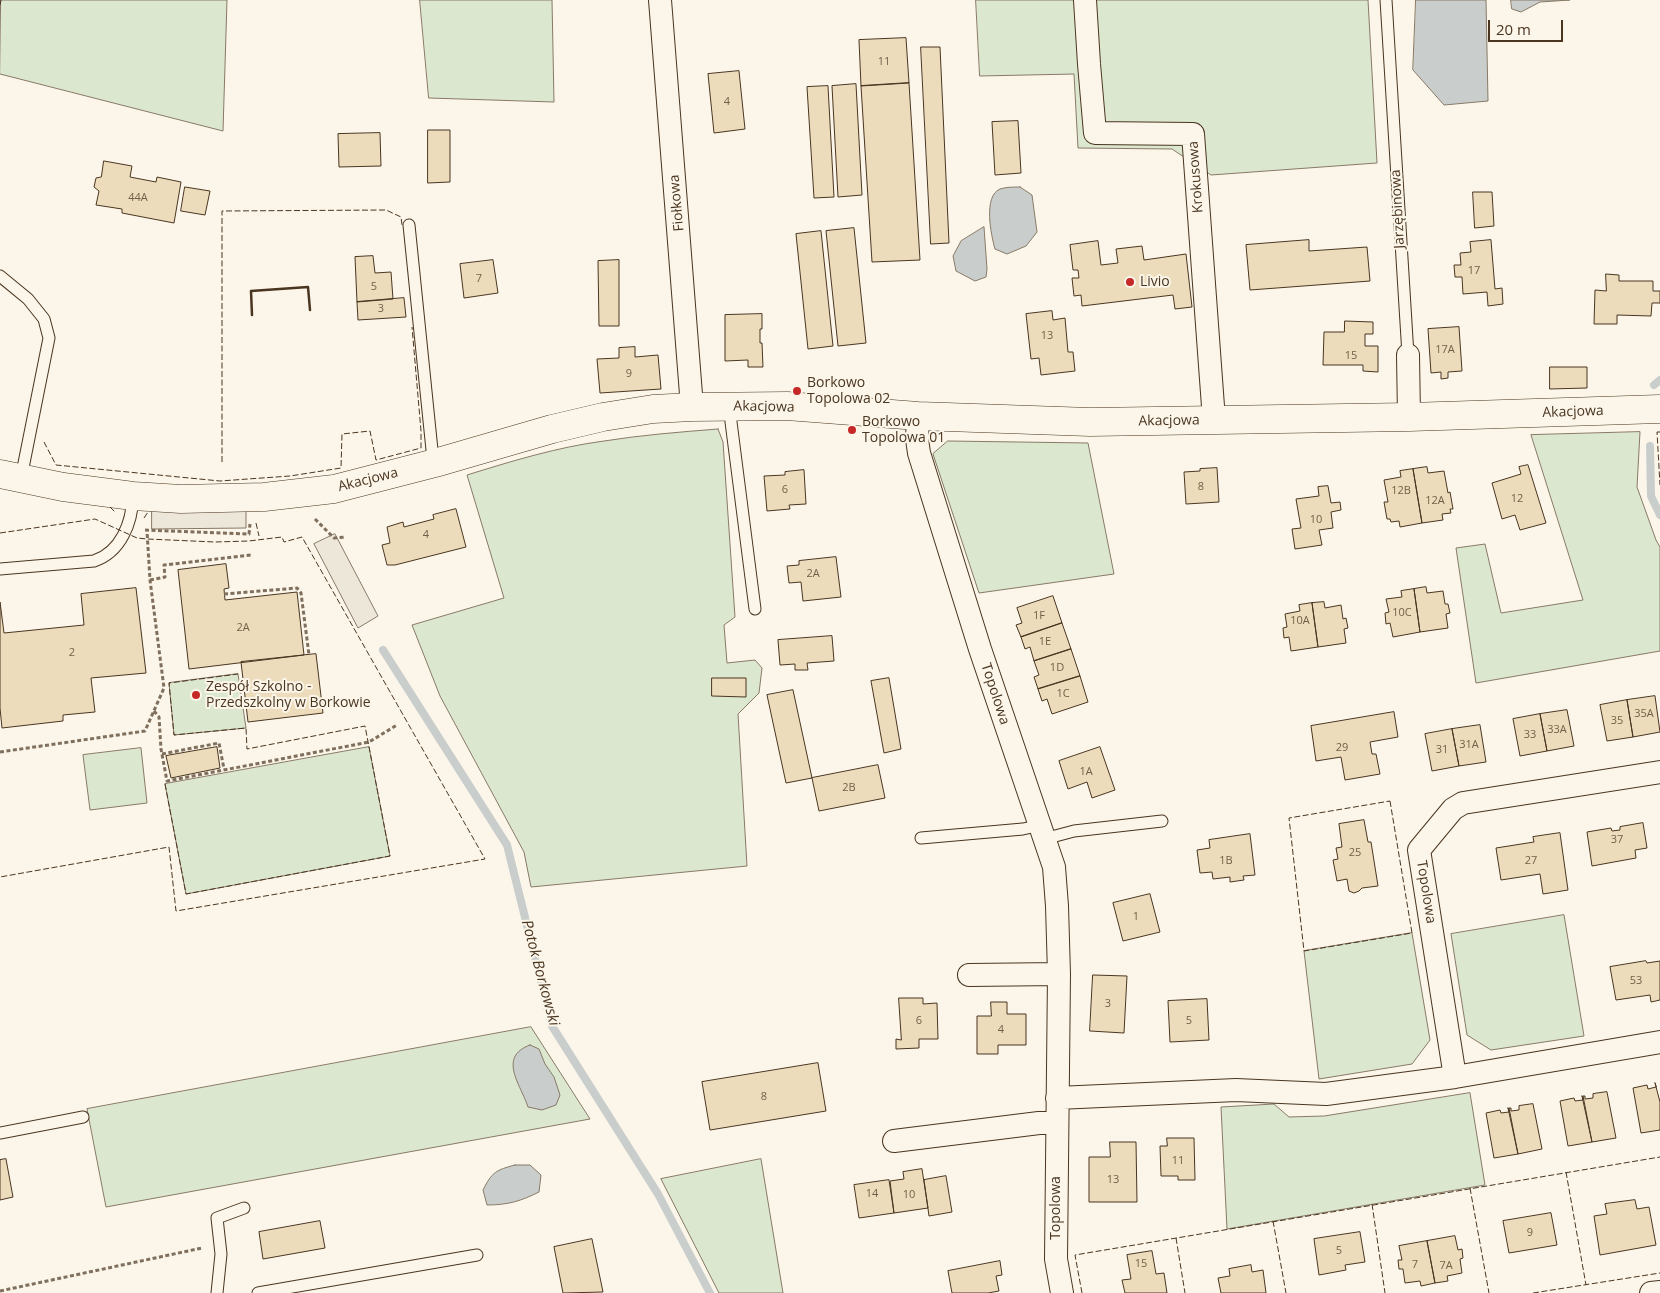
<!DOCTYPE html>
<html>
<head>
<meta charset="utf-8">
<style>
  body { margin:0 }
  #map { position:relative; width:1660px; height:1293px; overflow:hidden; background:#fbf6e9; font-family:"Open Sans",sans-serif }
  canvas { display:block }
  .scale { position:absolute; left:1488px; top:20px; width:75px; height:22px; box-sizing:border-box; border:2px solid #4a3520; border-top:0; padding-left:6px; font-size:15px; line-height:18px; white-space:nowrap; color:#4a3520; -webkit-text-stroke:4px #fbf6e9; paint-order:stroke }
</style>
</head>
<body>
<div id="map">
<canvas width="1660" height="1293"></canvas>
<div class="scale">20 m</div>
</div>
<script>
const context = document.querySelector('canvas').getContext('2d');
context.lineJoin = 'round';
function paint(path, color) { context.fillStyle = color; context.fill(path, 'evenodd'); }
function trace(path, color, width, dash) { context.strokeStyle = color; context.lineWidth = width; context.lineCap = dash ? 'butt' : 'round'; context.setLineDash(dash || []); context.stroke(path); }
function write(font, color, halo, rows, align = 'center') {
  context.font = font + ' "Open Sans",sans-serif'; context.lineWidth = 4; context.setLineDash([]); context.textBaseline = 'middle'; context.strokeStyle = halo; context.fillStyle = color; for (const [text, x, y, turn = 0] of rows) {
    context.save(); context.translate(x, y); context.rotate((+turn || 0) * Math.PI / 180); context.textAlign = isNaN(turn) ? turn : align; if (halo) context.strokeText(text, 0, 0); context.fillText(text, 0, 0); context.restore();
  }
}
const green = new Path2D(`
  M1 0H227L223 131 0 74Z
  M420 0H552L554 102 429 98Z
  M976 0H1368L1377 163 1211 175 1172 149 1078 148 1074 74 980 76Z
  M718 429 723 442 735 617 724 625 727 663 755 660 762 668 759 693 738 714 747 866 531 887 524 852 440 696 412 625 504 598 467 475C512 461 558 447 604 441 642 435 680 432 718 429Z
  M1640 432 1637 487 1656 540 1660 547V651L1476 683 1456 548 1485 544 1501 613 1583 600 1531 435Z
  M948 441 1088 443 1114 574 979 593 933 454Z
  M238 674 246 728 174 735 169 683Z
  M369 747 390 856 186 894 165 784Z
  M141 748 147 803 90 810 83 755Z
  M1564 915 1584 1036 1491 1050 1467 1035 1451 934Z
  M1412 933 1430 1040 1412 1064 1319 1079 1304 951Z
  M531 1027 590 1119 106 1207 87 1109Z
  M1470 1093 1485 1185 1227 1229 1221 1107 1274 1104 1289 1117 1324 1116Z
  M761 1159 783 1293H719L661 1179Z`);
paint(green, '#dce7d0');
trace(green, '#887966', 1);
const parking = new Path2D(`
  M152 510H246V528L152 529Z
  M335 534 378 616 358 628 314 544Z`);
paint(parking, '#ede7d9');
trace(parking, '#887966', 1);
const water = new Path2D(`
  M1416 0H1486L1488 101 1444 105 1413 70Z
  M1511 0H1570L1540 2 1521 12 1512 9Z
  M1020 187 1032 195 1037 232 1026 246 1007 254 995 249C991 235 983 196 1000 189 1006 187 1014 187 1020 187Z
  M984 227 987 269 986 277 975 281 956 271 953 256 961 241Z
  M530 1045 539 1049 545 1064 554 1077 560 1095 556 1105 542 1110 528 1107C521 1085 497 1057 530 1045Z
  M515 1165H530L541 1175 539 1192C521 1201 508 1205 487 1205L483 1190C492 1172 496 1170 515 1165Z`);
paint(water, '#c9cecd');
trace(water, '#887966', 1);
trace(new Path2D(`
  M1654 385 1660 380
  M1650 446 1651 496 1660 515
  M383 650 507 845 552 1026 658 1194 710 1293`), '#c9cecd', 8);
const building = new Path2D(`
  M906 38 909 83 861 86 859 40Z
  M921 47H940L949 243 931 244Z
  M739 71 745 129 714 133 708 74Z
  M909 83 920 260 872 262 861 86Z
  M856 84 862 195 838 197 832 86Z
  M828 86 834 197 814 198 807 87Z
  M1018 121 1021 173 995 175 992 122Z
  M428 130H450V182L428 183Z
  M380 133 381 166 339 167 338 134Z
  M104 161 132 166 130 177 156 182 157 177 181 182 174 223 122 213V209L96 205 99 191 94 187 96 178 101 177Z
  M185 187 210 191 205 215 181 211Z
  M1473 192H1492L1494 226 1475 228Z
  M854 228 866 343 838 346 826 231Z
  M821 231 833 346 808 349 796 234Z
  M1309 240V251L1367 247 1370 281 1250 290 1246 245Z
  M1491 240 1495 289 1502 288 1503 304 1488 306 1487 292 1463 294 1462 277H1455L1454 265H1461L1460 253 1471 252 1470 242Z
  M1098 241 1101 265 1118 263 1116 249 1142 246 1144 260 1186 254 1192 307 1175 309 1173 295 1082 306 1081 295 1074 296 1072 278H1079L1078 270H1073L1070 245Z
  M373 256 375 273 391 272 393 299 357 302 355 257Z
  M493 260 498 293 464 298 460 264Z
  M619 260V326H599L598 261Z
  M1606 274 1619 275V281H1653V291H1660V303H1652L1651 316 1617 315V324H1594L1595 290 1606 291Z
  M404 298 406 317 358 320 357 302Z
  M1052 311 1053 320 1065 318 1068 352H1073L1075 371 1041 375 1039 358 1031 359 1026 314Z
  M762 314V329H760V343H762L763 367H748V360L725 361V315Z
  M1345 321 1373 322V334H1365V346H1378V372L1363 371V365H1323L1324 332H1344Z
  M1459 327 1462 371 1448 372V378L1441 379V372L1431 373 1428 329Z
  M635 347V357L658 355 661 389 600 393 597 359 619 358V348Z
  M1550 367H1587V388L1550 389Z
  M1528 465 1546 523 1520 530 1515 515 1502 519 1492 483 1521 474 1519 467Z
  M1427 467 1428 473 1444 471 1448 493 1450 492 1453 509H1450L1451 513 1442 514 1443 520 1422 523 1413 469Z
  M1217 468 1219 502 1186 504 1184 472 1200 471V469Z
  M1413 469 1422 523 1400 527 1399 521 1391 522 1390 519H1387L1384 502H1388L1384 480 1401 477 1400 471Z
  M804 470 806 504 789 505 790 509 767 511 764 476 785 475V472Z
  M1328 486 1331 503 1340 502 1341 510 1331 512 1333 528 1319 530 1322 545 1295 549 1292 529 1301 528 1296 499 1319 496 1318 487Z
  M456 509 466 547 395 565H387L382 545 390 543 387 527 403 522 404 527 434 519 433 515Z
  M836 557 841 597 803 601 801 582 789 583 787 566 799 565V561Z
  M226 564 229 588 224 589 225 600 297 592 304 655 189 669 178 570Z
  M1426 587 1427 593 1443 591 1445 604H1448L1450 613 1446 614 1448 628 1420 632 1414 589Z
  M136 588 146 673 91 678 95 712 63 715V721L2 728 0 708V602L4 633 84 625 81 594Z
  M1414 589 1420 632 1393 637 1390 623 1386 624 1385 613 1389 612 1386 599 1402 597 1401 591Z
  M1053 596 1062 623 1021 637 1016 625 1022 623 1017 608Z
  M1324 602 1325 608 1341 605 1343 619 1346 618 1348 628 1344 629 1346 643 1318 647 1312 603Z
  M1312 603 1318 647 1291 651 1289 637 1284 638 1283 628 1287 627 1285 614 1300 611 1299 605Z
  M1062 623 1071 649 1034 661 1030 647 1025 649 1021 637Z
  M832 636 834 661 807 663 808 670H795V664L780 665 778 640Z
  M1071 649 1080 676 1038 689 1034 677 1039 675 1034 661Z
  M316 654 323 713 248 722 241 662Z
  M1080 676 1088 702 1052 714 1047 699 1042 701 1038 689Z
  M712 678H746V697L712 696Z
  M889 678 901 749 884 753 871 681Z
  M793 690 812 778 786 783 767 695Z
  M1655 696 1660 732 1633 737 1627 700Z
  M1627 700 1633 737 1607 741 1600 705Z
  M1567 710 1574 746 1547 751 1540 714Z
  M1394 712 1398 737 1370 742 1372 754H1376L1380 774 1345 780 1341 757 1316 761 1311 726Z
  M1540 714 1547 751 1520 756 1513 719Z
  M1480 725 1486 762 1459 766 1452 729Z
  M1452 729 1459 766 1432 771 1425 734Z
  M217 747 220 768 171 778 166 756Z
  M1100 747 1115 790 1092 798 1087 782 1068 789 1059 761Z
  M878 765 885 798 819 811 812 778Z
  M1364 820 1368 842H1371L1378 886 1362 888 1359 891 1354 893 1349 891 1347 879 1337 881 1333 860 1338 859 1336 848 1342 847 1339 824Z
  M1643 823 1647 848 1635 850 1636 858 1592 866 1587 832 1611 828 1612 831 1620 830V827Z
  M1560 833 1568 890 1543 894 1540 874 1501 880 1496 848 1534 842 1533 837Z
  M1250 834 1255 875 1243 876 1244 880 1230 882V877L1213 879 1212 872 1200 873 1197 850 1210 848 1209 840Z
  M1150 894 1160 932 1123 941 1113 903Z
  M1646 961 1647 963 1660 961V1000L1651 1002 1650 995 1616 1000 1610 967Z
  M1093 975 1127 976 1124 1033 1090 1031Z
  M899 998H923V1004L937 1003 938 1039H919V1048L896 1049V1039L901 1040Z
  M1207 999 1209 1040 1170 1042 1168 1001Z
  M991 1002H1007V1014H1026V1045H998V1054H977V1016H991Z
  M818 1063 826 1111 710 1130 702 1082Z
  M1655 1083 1660 1102V1130L1641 1133 1633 1088 1647 1085 1648 1089 1656 1087Z
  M1607 1092 1616 1138 1592 1142 1583 1096H1585V1099L1593 1098V1094Z
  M1582 1096 1592 1142 1568 1146 1560 1101 1574 1098 1575 1101 1583 1100Z
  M1533 1104 1542 1149 1518 1154 1509 1108H1511V1111L1519 1110V1106Z
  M1508 1108 1518 1154 1494 1158 1486 1113 1500 1110 1501 1113 1509 1112Z
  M1167 1138H1194L1195 1180H1178V1176H1161L1160 1146H1167Z
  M1110 1142H1136L1137 1202H1089V1157H1110Z
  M6 1159 13 1197 0 1200V1160Z
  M922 1169 928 1208 894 1213 890 1181 904 1179 903 1172Z
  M946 1176 952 1212 929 1216 924 1180Z
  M889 1180 894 1213 859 1218 854 1185Z
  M1635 1200 1637 1209 1649 1207 1656 1245 1600 1255 1594 1216 1607 1214 1605 1204Z
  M1551 1213 1557 1245 1509 1253 1503 1221Z
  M320 1221 325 1248 263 1259 259 1232Z
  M1360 1232 1365 1262 1345 1265 1346 1270 1319 1275 1314 1239Z
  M1455 1236 1458 1250 1462 1249 1463 1258 1460 1259 1462 1273 1447 1276 1448 1281 1435 1283 1427 1241Z
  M592 1239 603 1292 563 1293 554 1247Z
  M1427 1241 1435 1283 1421 1286 1420 1281 1405 1283 1403 1269H1399L1398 1260H1402L1399 1246Z
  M1152 1251 1156 1274 1164 1273 1167 1293H1125L1122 1280 1131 1279 1127 1255Z
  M1000 1261 1002 1275 996 1276 999 1291 988 1293H952L948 1271Z
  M1251 1265 1252 1272 1263 1270 1266 1293H1221L1218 1278 1230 1276 1229 1269Z`);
paint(building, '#ecdcbc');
trace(building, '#4a3520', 1);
const service = new Path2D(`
  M1386 0 1408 355
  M409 225 432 450 435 463
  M0 276 28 299 44 319 49 338 21 478
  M731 406V422L755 609
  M0 569 94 561C121 552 132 523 133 496
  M921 838 1023 829 1041 825
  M1044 839 1074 831 1162 821
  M0 1133 83 1117
  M217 1293 221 1254 217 1218 244 1208
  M258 1293 477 1255`);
const minor = new Path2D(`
  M660 0 692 407
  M1085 0 1089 64 1095 133 1193 134 1214 420
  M1408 355 1409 417
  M918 416 917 439 919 453 980 649 1054 867 1057 906 1059 974 1056 1259 1062 1293
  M969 975 1059 974
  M1455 1077 1419 850 1453 809 1463 803 1660 772
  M1057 1098 1236 1090 1326 1094 1455 1077 1660 1042
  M894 1141 1039 1123H1056
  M1651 1293 1660 1292`);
const tertiary = new Path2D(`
  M0 474 63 487 133 496 181 499 264 497 334 489 435 463 552 429 603 417 653 409 692 407 787 406 918 416 1090 422 1409 417 1660 409`);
trace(service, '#4a3520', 13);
trace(minor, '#4a3520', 24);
trace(tertiary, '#4a3520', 29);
trace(new Path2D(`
  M315 519 334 538 346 537
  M145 530 249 534 250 524
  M150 580 165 577 164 565 251 555
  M224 594 297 588 301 593 309 655
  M154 711 159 717 161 749 167 781 369 742 397 725
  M0 752 145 731 164 688 150 580 147 531
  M162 754 219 743 224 769
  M0 1291 202 1248`), '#7f6f5c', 3, [4, 2.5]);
trace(service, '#fbf6e9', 11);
trace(minor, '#fbf6e9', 22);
trace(tertiary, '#fbf6e9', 28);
trace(new Path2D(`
  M0 5 1 0
  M1660 432H1657L1660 485
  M44 442 56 465 220 481 290 476 341 468 342 434 370 431 376 460 421 448V431L412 327
  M222 462V211L386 210 401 217 402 225
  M110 507 115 512
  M144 518 148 512
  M256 523 259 536
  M0 533 95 519 137 538 147 539 215 542 249 541 282 537 284 542 302 537 485 859 176 911 169 847 0 877
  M165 784 186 894 390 856 365 726 247 749 246 728 174 735 169 683 238 674
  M1390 801 1412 933 1304 951 1289 818Z
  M1566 1172 1586 1285
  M1470 1188 1489 1293
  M1372 1204 1385 1293
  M1273 1221 1286 1293
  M1176 1238 1185 1293
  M1082 1293 1075 1255 1660 1157
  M1533 1293 1660 1273`), '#4a3520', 1, [6, 2.5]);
trace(new Path2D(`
  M252 315 251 291 308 287 310 310`), '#4a3520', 2.5);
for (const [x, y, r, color] of [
  [1130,282,5,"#c62828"],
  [797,391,5,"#c62828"],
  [852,430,5,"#c62828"],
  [196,695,5,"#c62828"]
]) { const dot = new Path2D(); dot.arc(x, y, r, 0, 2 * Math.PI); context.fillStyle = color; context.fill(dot); trace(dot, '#fbf6e9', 2); }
write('11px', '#725f47', null, [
  ["11",884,62],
  ["4",727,102],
  ["44A",138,198],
  ["17",1474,271],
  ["7",479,279],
  ["5",374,287],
  ["3",381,309],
  ["13",1047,336],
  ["17A",1445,350],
  ["15",1351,356],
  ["9",629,374],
  ["8",1201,487],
  ["6",785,490],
  ["12B",1401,491],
  ["12",1517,499],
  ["12A",1435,501],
  ["10",1316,520],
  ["4",426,535],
  ["2A",813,574],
  ["10C",1402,613],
  ["1F",1039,616],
  ["10A",1300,621],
  ["2A",243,628],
  ["1E",1045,642],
  ["2",72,653],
  ["1D",1057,668],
  ["1C",1063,694],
  ["35A",1644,714],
  ["35",1617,721],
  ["33A",1557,730],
  ["33",1530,735],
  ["31A",1469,745],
  ["29",1342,748],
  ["31",1442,750],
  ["1A",1086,772],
  ["2B",849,788],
  ["37",1617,840],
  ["25",1355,853],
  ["1B",1226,861],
  ["27",1531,861],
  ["1",1136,917],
  ["53",1636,981],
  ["3",1108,1004],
  ["6",919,1021],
  ["5",1189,1021],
  ["4",1001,1030],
  ["8",764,1097],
  ["11",1178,1161],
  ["13",1113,1180],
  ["14",872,1194],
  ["10",909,1195],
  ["9",1530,1233],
  ["5",1339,1251],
  ["15",1141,1264],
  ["7",1415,1265],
  ["7A",1446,1266]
]);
write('14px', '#4a3520', '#fbf6e9', [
  ["Krokusowa",1196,177,-94],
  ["Fiołkowa",677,203,-95],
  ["Jarzębinowa",1398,209,-93],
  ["Akacjowa",764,407,1],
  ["Akacjowa",1573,412,-2],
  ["Akacjowa",1169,421,-1],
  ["Akacjowa",368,480,-14],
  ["Topolowa",995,694,72],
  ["Topolowa",1426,892,81],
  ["Topolowa",1056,1208,-90]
]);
write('14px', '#4a3520', '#fbf6e9', [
  ["Livio",1140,282],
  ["Borkowo",807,383],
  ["Topolowa 02",807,399],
  ["Borkowo",862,422],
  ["Topolowa 01",862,438],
  ["Zespół Szkolno -",206,687],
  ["Przedszkolny w Borkowie",206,703]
], 'left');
write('italic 15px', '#4a3520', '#fbf6e9', [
  ["Potok Borkowski",540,973,75]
]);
</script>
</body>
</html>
